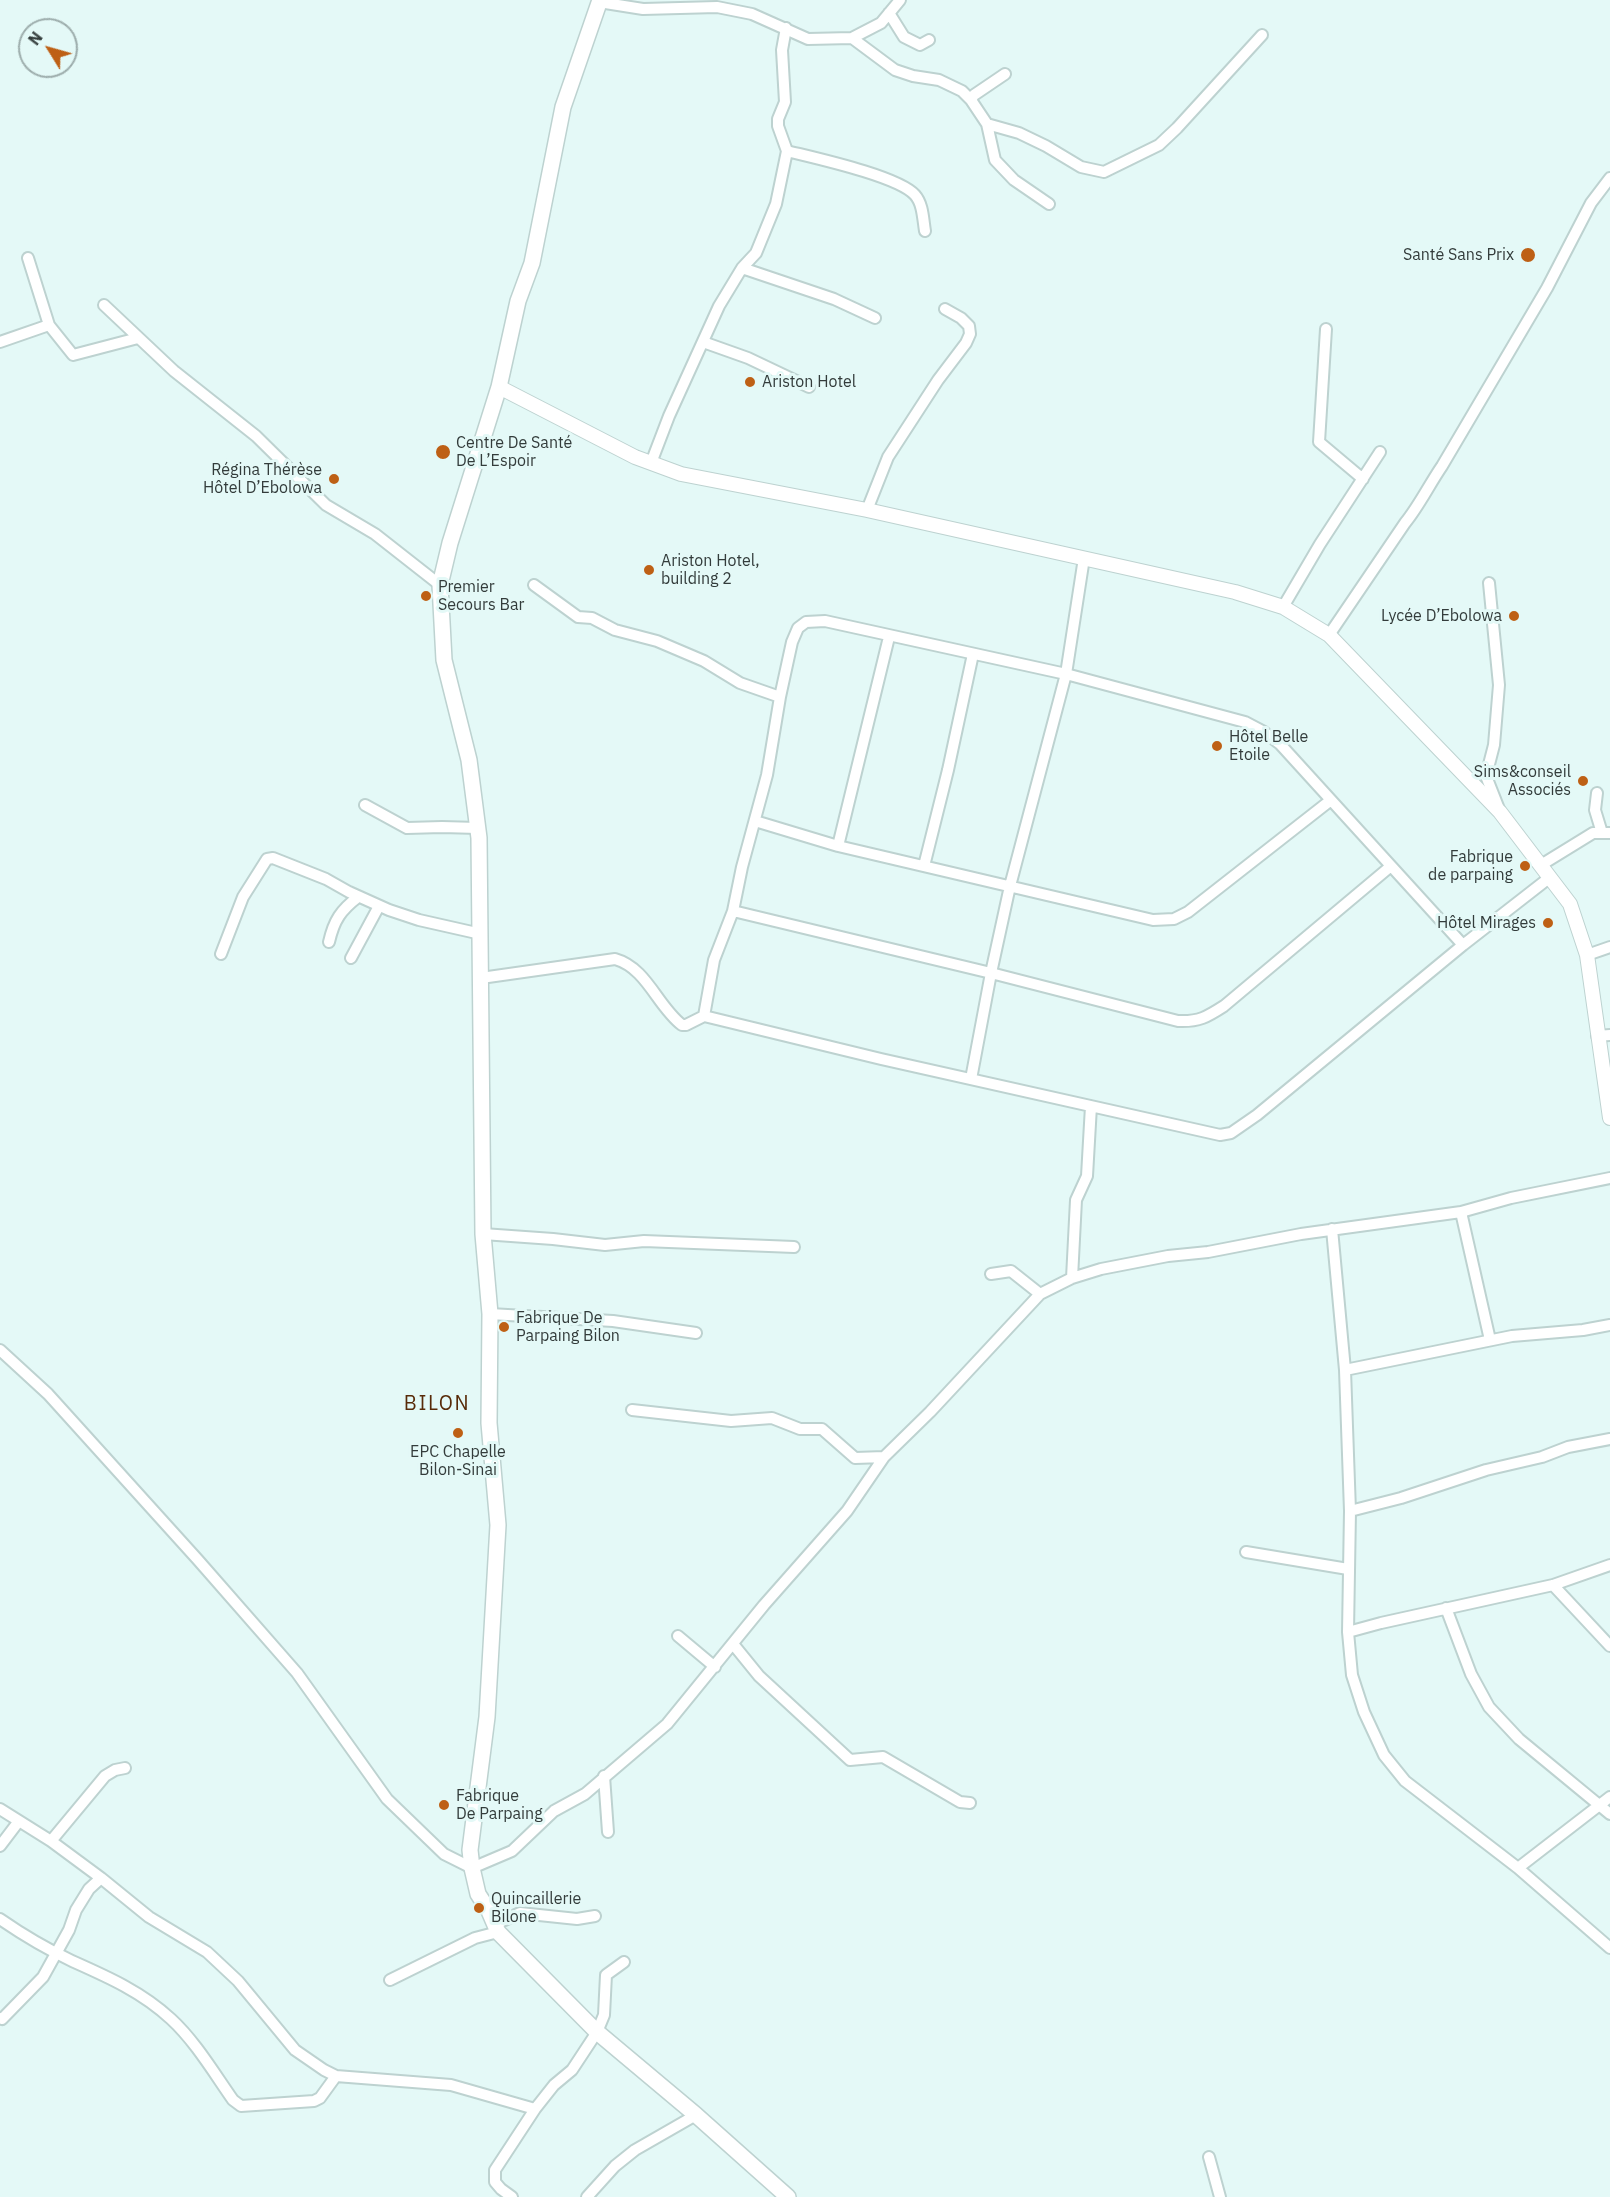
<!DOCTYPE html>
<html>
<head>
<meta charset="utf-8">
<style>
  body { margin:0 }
  #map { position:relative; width:1610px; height:2197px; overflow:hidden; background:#e4f9f7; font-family:"IBM Plex Sans",sans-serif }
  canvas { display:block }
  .north { position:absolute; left:18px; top:18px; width:60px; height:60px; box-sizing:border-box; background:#e4f9f7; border:2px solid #9dadac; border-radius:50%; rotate:307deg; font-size:16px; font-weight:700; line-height:24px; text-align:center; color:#333c3b }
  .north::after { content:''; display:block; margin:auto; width:21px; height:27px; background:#be6015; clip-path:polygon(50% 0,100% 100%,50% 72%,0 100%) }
</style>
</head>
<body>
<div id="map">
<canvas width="1610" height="2197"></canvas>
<div class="north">N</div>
</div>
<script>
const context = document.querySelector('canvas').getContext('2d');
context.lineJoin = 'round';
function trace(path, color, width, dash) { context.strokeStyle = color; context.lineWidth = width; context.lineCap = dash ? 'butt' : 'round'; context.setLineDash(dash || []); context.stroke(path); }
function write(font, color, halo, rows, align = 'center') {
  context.font = font + ' "IBM Plex Sans",sans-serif'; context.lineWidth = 6; context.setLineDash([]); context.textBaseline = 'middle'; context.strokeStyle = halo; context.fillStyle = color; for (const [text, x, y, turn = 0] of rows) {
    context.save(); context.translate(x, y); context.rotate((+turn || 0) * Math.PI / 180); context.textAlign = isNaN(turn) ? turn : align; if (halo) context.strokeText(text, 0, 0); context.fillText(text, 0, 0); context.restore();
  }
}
const minor = new Path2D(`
  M599 2 643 9 717 7 752 14 808 39 852 38 881 23 900 0
  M889 13 904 37 920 45 929 40
  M852 38 895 70 913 76 939 80 962 91 971 100 987 124 995 160 1014 180 1049 204
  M971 100 974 95 1005 74
  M987 124 1019 133 1046 146 1081 167 1104 172 1159 145 1177 128 1262 35
  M787 151C815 158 898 176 915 195 923 204 923 219 925 231
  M28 258 49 325
  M742 268 834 299 875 318
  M104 305 174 371 256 436 326 505 375 534 440 585
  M1326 329 1319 442 1363 479
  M0 342 49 325 73 355 138 338
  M703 342 748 358 809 387
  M651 463 669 416 719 306 742 268 756 253 776 204 787 151 778 126V119L785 102 782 50 786 28
  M867 510 888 457 938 380 966 343 970 334 969 326 961 318 945 309
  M1489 583 1499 685 1494 745 1486 776 1499 809
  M534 585 578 617 592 618 615 630 657 641 704 661 740 683 780 697
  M1283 607 1320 544 1380 452
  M1329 635 1405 523C1419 506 1429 485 1442 466L1547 288 1591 203 1610 178
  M1597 793 1595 810 1602 833
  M365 805 407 828 442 827 478 828
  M755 821 838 846 1153 920 1174 919 1188 912 1331 800
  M838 846 889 637
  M1541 865 1593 833H1610
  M924 866 948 770 973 654
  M733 911 991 973 1178 1021C1199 1022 1207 1017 1224 1006L1391 866
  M329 942C334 920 341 910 358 897
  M221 954 243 897 267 859 273 858 326 879 349 892 389 910 419 920 481 934
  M1587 955 1610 947
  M351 958 379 906
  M481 978 615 959C647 968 657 1006 682 1025H686L704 1016 881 1059 1220 1135 1231 1133 1257 1115 1463 945 1549 878
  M704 1016 714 960 733 911 742 867 767 775 780 697 792 642 798 628 806 622 825 621 1066 674 1245 722 1264 732 1280 744 1463 945
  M1597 1036 1610 1035
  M971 1079 991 973 1010 886 1066 674 1084 558
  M1461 1212 1490 1340
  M1332 1229 1345 1370 1350 1511 1348 1632 1352 1675 1364 1712 1384 1755 1405 1781 1518 1868 1610 1948
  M483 1234 553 1239 605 1245 644 1241 794 1247
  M991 1274 1011 1271 1040 1294
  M1072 1278 1076 1200 1087 1176 1091 1106
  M490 1314 613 1321 696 1333
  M0 1350 48 1394 198 1560 297 1673 387 1799 444 1854 472 1868 512 1851 554 1811 585 1794 667 1724 764 1605 847 1511 884 1457 930 1412 1040 1294 1072 1278 1101 1269 1168 1256 1208 1252 1301 1234 1461 1212 1511 1198 1610 1178
  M1345 1370 1512 1336 1583 1330 1610 1325
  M632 1410 731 1421 772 1418 800 1429H822L855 1458 884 1457
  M1350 1511 1401 1498 1486 1470 1542 1457 1568 1447 1610 1439
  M1246 1552 1348 1569
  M1553 1585 1610 1646
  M1446 1608 1471 1674 1489 1707 1519 1739 1610 1814
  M1348 1632 1381 1623 1553 1585 1610 1565
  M678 1636 715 1667
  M733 1644 759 1676 850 1760 883 1757 960 1802 970 1803
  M604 1776 608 1832
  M0 1809 51 1841 101 1878 149 1917 207 1952 238 1981 295 2050 324 2070 336 2076 451 2085 535 2109
  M51 1841 105 1776 115 1770 125 1768
  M0 1846 19 1821
  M1518 1868 1610 1797
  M0 1919C23 1935 47 1949 72 1961 108 1977 142 1992 171 2019 195 2041 214 2073 233 2100L241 2106 314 2101 320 2098 336 2076
  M494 1921 500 1922 520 1913 577 1919 595 1916
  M390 1980 475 1938 498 1932
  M0 2018 2 2019 43 1977 69 1930 76 1910 89 1889 101 1878
  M1209 2157 1220 2197
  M512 2197 501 2189 495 2182V2170L535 2109 554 2085 572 2070 597 2032 604 2015 606 1975 624 1962
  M587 2197 615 2166 635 2150 696 2115`);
const tertiary = new Path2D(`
  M499 387 635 457 681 474 867 510 1235 592 1283 607 1329 635 1500 812 1570 904 1587 955 1610 1118`);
const secondary = new Path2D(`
  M600 0 563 107 532 263 518 301 499 387 450 543 440 585 444 660 469 760 479 838 483 1234 490 1314 489 1423 498 1525 487 1717 470 1850 472 1868 478 1894 489 1911 498 1932 597 2032 696 2115 788 2197`);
trace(minor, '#bdd2d0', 14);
trace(tertiary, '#bdd2d0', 16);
trace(secondary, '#bdd2d0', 18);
trace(minor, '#fff', 10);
trace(tertiary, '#fff', 14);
trace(secondary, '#fff', 15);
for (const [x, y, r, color] of [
  [1528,255,8,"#be6015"],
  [750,382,6,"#be6015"],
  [443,452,8,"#be6015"],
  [334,479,6,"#be6015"],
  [649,570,6,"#be6015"],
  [426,596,6,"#be6015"],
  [1514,616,6,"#be6015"],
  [1217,746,6,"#be6015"],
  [1583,781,6,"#be6015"],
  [1525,866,6,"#be6015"],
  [1548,923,6,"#be6015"],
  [504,1327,6,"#be6015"],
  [458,1433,6,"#be6015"],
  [444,1805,6,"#be6015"],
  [479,1908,6,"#be6015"]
]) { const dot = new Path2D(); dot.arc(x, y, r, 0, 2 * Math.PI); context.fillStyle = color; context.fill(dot); trace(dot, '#e4f9f7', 2); }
write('16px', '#333c3b', '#e4f9f7', [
  ["Santé Sans Prix",1514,255,"right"],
  ["Ariston Hotel",762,382],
  ["Centre De Santé",456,443],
  ["De L’Espoir",456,461],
  ["Régina Thérèse",322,470,"right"],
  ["Hôtel D’Ebolowa",322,488,"right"],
  ["Ariston Hotel,",661,561],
  ["building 2",661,579],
  ["Premier",438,587],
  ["Secours Bar",438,605],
  ["Lycée D’Ebolowa",1502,616,"right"],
  ["Hôtel Belle",1229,737],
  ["Etoile",1229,755],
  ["Sims&conseil",1571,772,"right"],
  ["Associés",1571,790,"right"],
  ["Fabrique",1513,857,"right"],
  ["de parpaing",1513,875,"right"],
  ["Hôtel Mirages",1536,923,"right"],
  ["Fabrique De",516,1318],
  ["Parpaing Bilon",516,1336],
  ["EPC Chapelle",458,1452,"center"],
  ["Bilon-Sinai",458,1470,"center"],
  ["Fabrique",456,1796],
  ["De Parpaing",456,1814],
  ["Quincaillerie",491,1899],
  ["Bilone",491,1917]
], 'left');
context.letterSpacing = '1.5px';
write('20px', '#582b09', '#e4f9f7', [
  ["BILON",437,1404]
]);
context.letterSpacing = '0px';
</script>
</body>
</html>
